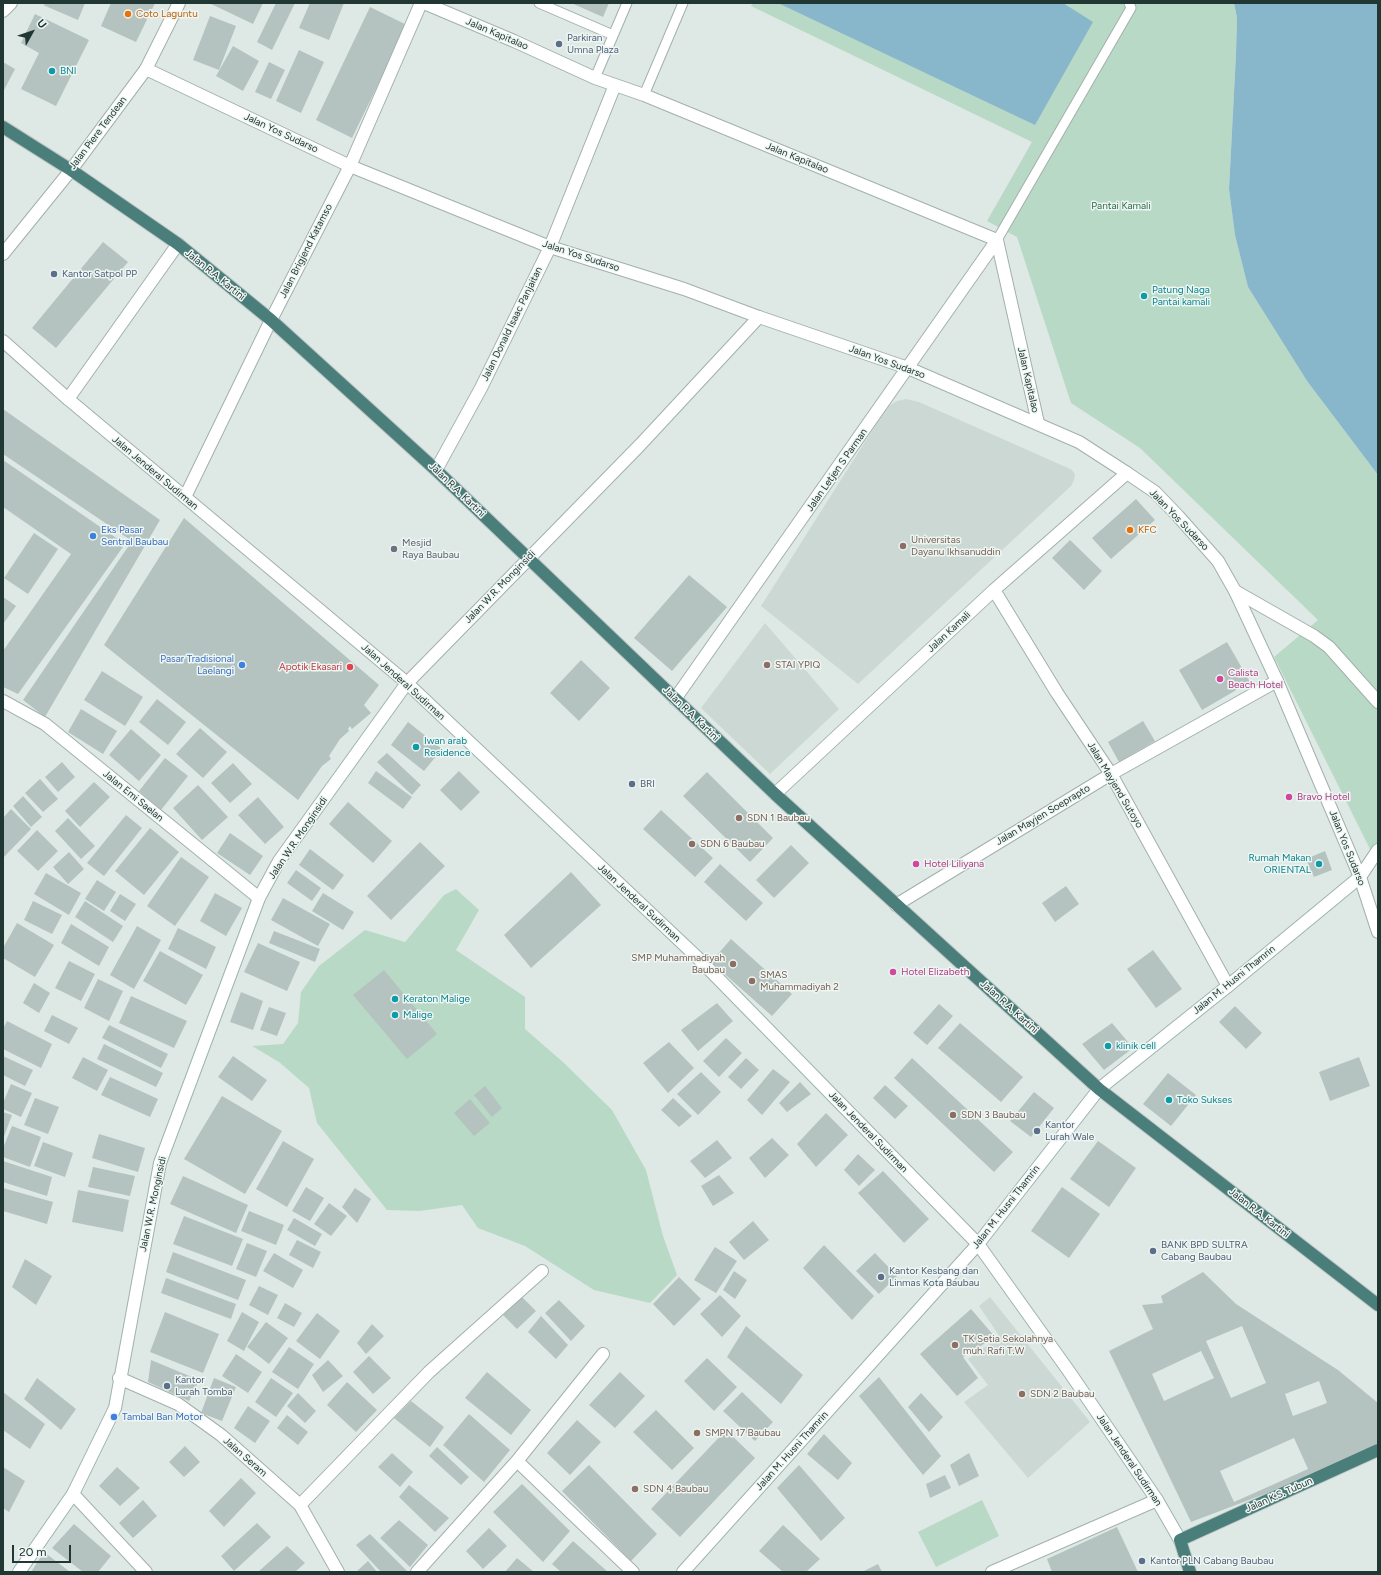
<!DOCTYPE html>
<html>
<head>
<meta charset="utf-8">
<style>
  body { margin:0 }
  #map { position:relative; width:1381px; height:1575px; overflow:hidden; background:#dee9e5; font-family:Figtree,sans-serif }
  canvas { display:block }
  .frame { position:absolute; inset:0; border:4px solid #213734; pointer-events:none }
  .north { position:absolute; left:12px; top:12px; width:40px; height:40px; -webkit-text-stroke:3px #eef6f3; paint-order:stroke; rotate:50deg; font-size:11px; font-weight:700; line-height:16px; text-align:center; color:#213734 }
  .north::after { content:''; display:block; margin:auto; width:14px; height:18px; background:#213734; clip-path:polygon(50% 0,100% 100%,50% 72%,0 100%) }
  .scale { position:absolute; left:12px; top:1545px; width:59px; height:18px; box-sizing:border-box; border:2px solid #213734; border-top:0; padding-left:5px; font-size:12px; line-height:14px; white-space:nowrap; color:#213734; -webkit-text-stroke:3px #eef6f3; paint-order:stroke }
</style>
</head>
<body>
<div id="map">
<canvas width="1381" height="1575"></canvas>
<div class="frame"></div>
<div class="north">U</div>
<div class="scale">20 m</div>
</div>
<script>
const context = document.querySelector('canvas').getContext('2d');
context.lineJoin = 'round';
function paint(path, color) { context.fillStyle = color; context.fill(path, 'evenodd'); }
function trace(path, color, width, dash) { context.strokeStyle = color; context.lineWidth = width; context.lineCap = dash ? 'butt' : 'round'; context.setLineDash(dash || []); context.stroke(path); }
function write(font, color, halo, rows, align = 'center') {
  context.font = font + ' Figtree,sans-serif'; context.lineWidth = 3; context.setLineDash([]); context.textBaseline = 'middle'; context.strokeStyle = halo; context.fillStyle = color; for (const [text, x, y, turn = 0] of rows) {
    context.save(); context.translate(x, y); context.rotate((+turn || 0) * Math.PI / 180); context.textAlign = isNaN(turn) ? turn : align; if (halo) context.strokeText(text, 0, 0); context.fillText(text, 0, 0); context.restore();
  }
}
paint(new Path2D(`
  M906 399 919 402 1068 468 1072 470 1075 474 1074 480 1071 486 858 684 761 606 882 415 889 406 897 401Z
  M765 623 839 709 770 774 701 708Z
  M990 1297 1090 1422 1028 1478 964 1402 988 1385 968 1359 1000 1337 979 1306Z`), '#ccd8d4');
paint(new Path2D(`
  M753 3H1234L1237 18 1236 54 1229 189 1235 235 1248 287 1307 381 1378 475V865L1274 657 1318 620 1140 448 1071 403 1017 237 987 221 1032 142 751 6Z
  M456 889 479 910 456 950 525 997V1029L564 1063 612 1110 646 1170 663 1236 677 1275 650 1303 594 1290 525 1246 478 1228 462 1205 420 1211 387 1210 317 1123 309 1088 279 1062 252 1046 283 1044 298 1023 301 992 319 966 365 930 405 942 444 895Z
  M982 1500 999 1536 936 1567 918 1532Z`), '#b8d9c5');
paint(new Path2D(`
  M778 3H1063L1093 22 1035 125Z
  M1234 3H1378V475L1307 381 1248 287 1235 235 1229 189 1236 54 1237 18Z`), '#88b7cb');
paint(new Path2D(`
  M48 3H85L78 20 43 5Z
  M111 3H155L136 42 101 26Z
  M209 3H263L253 24Z
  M276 3H295L272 50 257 42Z
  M310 3H344L329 40 299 28Z
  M571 3H609L603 17Z
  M370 7 407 25 352 138 316 120Z
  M35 14 89 40 56 106 21 89 39 53 21 43Z
  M210 16 236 26 219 70 193 60Z
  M233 46 259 61 243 91 216 76Z
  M299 50 324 62 301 113 276 101Z
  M3 62 15 69 3 92Z
  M269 62 285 70 271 99 255 92Z
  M103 242 128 262 56 348 32 328Z
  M3 409 160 520 45 717 23 700 132 541 3 454Z
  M3 460 125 544 18 694 3 687V651L71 554 3 507Z
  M1136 499 1155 520 1111 559 1092 538Z
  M184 518 379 685 364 705 371 713 352 729 350 726 348 729 349 731 340 739 329 756 331 759 322 766 298 800 104 645Z
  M34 533 58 549 28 594 4 578Z
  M1070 540 1102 571 1084 590 1052 558Z
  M689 575 727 607 672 671 634 638Z
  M3 597 16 606 3 624Z
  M1227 642 1250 682 1202 710 1179 670Z
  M581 660 610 688 579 721 550 693Z
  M102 671 143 697 125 726 84 700Z
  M157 699 186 722 168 745 139 722Z
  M81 709 117 731 103 754 68 732Z
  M1143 721 1155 741 1119 762 1108 742Z
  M408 722 442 749 424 771 391 745Z
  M200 728 227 752 203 778 176 754Z
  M131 729 161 755 139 781 109 755Z
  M387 753 421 785 412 795 377 762Z
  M165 758 188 776 161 810 139 791Z
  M62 762 75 777 58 792 45 777Z
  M233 763 252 784 230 803 211 783Z
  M376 771 412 797 403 809 368 783Z
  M459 771 480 792 461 811 440 790Z
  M707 772 773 838 750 862 683 796Z
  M40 779 58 799 43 812 25 793Z
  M94 782 110 797 80 827 65 811Z
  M198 785 228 817 202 840 173 808Z
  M23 796 42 817 31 827 13 806Z
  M258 797 284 827 265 844 238 815Z
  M348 802 392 841 373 863 329 824Z
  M11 809 31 829 3 858V818Z
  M661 810 713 858 695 877 643 829Z
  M126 815 142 828 104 876 87 863Z
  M68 818 95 846 81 859 55 831Z
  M150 828 179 852 144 895 115 871Z
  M37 830 58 851 38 871 17 851Z
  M230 833 263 856 250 875 217 853Z
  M420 842 445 866 391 920 367 896Z
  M791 845 809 863 774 898 756 880Z
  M310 849 344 875 333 890 299 865Z
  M1325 851 1332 870 1314 877 1306 859Z
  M69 852 84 869 68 884 53 867Z
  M181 857 209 877 175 926 147 906Z
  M720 864 763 903 746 921 704 882Z
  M296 870 321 888 312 901 287 883Z
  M571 872 601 905 531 968 504 935Z
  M46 873 81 893 69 915 34 894Z
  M97 880 116 892 104 911 85 899Z
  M1066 886 1079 904 1055 922 1042 903Z
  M215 893 242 908 226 936 200 921Z
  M323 893 354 912 343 930 312 911Z
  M120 894 136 904 125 921 110 911Z
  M283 898 330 924 318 946 271 920Z
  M33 901 62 915 52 934 24 920Z
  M85 901 123 926 113 942 75 917Z
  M17 923 54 945 35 977 3 958V948Z
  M71 924 109 947 99 966 61 943Z
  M137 926 161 940 134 989 110 975Z
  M178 928 216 947 206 969 168 949Z
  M274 931 320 949 315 962 269 943Z
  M731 939 792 994 772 1016 711 962Z
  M258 943 300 962 287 991 244 972Z
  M1153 950 1182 989 1156 1008 1127 969Z
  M160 951 203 975 186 1005 143 981Z
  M69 961 95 974 81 1001 55 988Z
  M384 970 437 1034 407 1059 353 995Z
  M98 979 123 991 109 1021 84 1008Z
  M34 983 50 993 39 1013 23 1003Z
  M241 992 263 1001 253 1030 230 1022Z
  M131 996 187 1021 174 1048 119 1023Z
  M717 1003 733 1021 698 1051 681 1030Z
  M939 1004 953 1016 927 1045 913 1033Z
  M1235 1006 1262 1033 1246 1049 1219 1022Z
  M269 1007 286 1013 277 1036 260 1030Z
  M52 1015 78 1028 69 1044 44 1031Z
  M7 1021 52 1044 41 1068 3 1049V1029Z
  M960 1023 1023 1077 1001 1102 938 1048Z
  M1112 1023 1133 1048 1104 1070 1082 1044Z
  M109 1025 168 1054 161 1068 102 1038Z
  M726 1038 742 1053 719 1077 703 1061Z
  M669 1042 694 1068 668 1093 643 1063Z
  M104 1044 163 1073 156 1087 97 1059Z
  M3 1056 33 1070 25 1086 3 1075Z
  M233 1056 267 1080 252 1101 218 1077Z
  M83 1057 108 1070 97 1091 72 1078Z
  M1359 1057 1370 1086 1330 1101 1319 1072Z
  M746 1058 759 1070 741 1089 728 1077Z
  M912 1058 1013 1152 994 1172 894 1078Z
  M773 1069 790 1082 762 1115 747 1100Z
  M701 1072 721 1092 698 1115 677 1094Z
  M1168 1073 1196 1095 1171 1126 1143 1104Z
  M110 1077 158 1099 150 1117 101 1095Z
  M800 1082 811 1094 787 1112 779 1103Z
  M11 1084 32 1093 21 1117 3 1109V1103Z
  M885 1085 908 1106 895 1119 873 1098Z
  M485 1086 502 1108 492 1117 474 1095Z
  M1034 1092 1054 1108 1031 1137 1010 1121Z
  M222 1096 282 1131 245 1194 184 1159Z
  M35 1098 59 1107 48 1134 24 1125Z
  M673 1098 692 1116 679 1127 661 1110Z
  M470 1099 490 1123 474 1136 454 1113Z
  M3 1112 12 1115 3 1139Z
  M826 1113 848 1135 816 1167 797 1144Z
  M12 1126 41 1137 30 1167 3 1157V1148Z
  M99 1134 145 1148 138 1172 92 1158Z
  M772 1138 789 1155 765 1178 749 1158Z
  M717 1140 732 1158 705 1178 690 1161Z
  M283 1141 314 1159 287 1207 256 1189Z
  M1098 1141 1136 1168 1109 1207 1070 1179Z
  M43 1142 73 1153 65 1177 34 1166Z
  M858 1154 875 1170 859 1186 844 1170Z
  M3 1161 52 1177 47 1196 3 1182Z
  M93 1167 135 1176 130 1196 88 1187Z
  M883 1171 929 1219 904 1243 858 1193Z
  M719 1175 734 1193 713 1206 701 1186Z
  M183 1176 248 1205 236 1233 170 1204Z
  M306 1187 324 1198 310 1221 292 1211Z
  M1062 1187 1100 1214 1069 1258 1031 1231Z
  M3 1188 53 1202 47 1224 3 1211Z
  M355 1188 371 1199 357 1223 342 1207Z
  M78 1190 129 1200 123 1232 72 1222Z
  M329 1203 347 1216 331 1236 314 1224Z
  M249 1211 284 1225 276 1245 241 1231Z
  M184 1216 243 1239 232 1266 173 1244Z
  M294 1218 322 1234 315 1246 287 1230Z
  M753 1221 769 1240 744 1260 729 1242Z
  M297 1240 321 1252 313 1268 289 1255Z
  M247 1243 267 1251 256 1277 236 1269Z
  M824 1245 874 1296 852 1320 803 1268Z
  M715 1247 737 1261 716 1293 694 1280Z
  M173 1252 246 1280 238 1300 166 1272Z
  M274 1253 303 1270 293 1288 263 1271Z
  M875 1253 897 1276 879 1294 856 1271Z
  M25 1259 52 1276 36 1305 12 1287Z
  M734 1271 747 1280 735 1299 723 1290Z
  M1203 1272 1236 1304 1338 1370 1378 1403V1451L1191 1522 1109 1351 1153 1329 1142 1305 1163 1303 1161 1296ZM1242 1326 1266 1383 1231 1398 1206 1341ZM1201 1351 1214 1378 1164 1401 1152 1374ZM1319 1381 1327 1403 1293 1416 1285 1394ZM1294 1438 1308 1469 1234 1502 1220 1471Z
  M679 1277 701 1299 674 1326 653 1304Z
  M166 1278 236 1304 231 1319 161 1293Z
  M259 1286 278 1295 268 1315 249 1305Z
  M720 1295 741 1316 722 1337 700 1314Z
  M522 1297 536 1311 517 1329 503 1315Z
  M559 1300 585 1326 571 1341 545 1313Z
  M285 1303 302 1313 294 1327 277 1318Z
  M971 1309 995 1337 963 1357 978 1378 957 1396 920 1354Z
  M165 1312 219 1334 203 1373 150 1352Z
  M242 1312 259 1322 244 1351 227 1341Z
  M317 1313 340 1331 320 1359 296 1341Z
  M541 1316 568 1345 556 1359 528 1332Z
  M266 1322 288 1338 269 1364 247 1347Z
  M372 1324 384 1336 366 1354 357 1343Z
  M746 1326 803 1375 781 1404 727 1357Z
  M289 1347 314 1364 298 1389 272 1372Z
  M236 1354 262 1372 248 1393 222 1376Z
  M369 1356 391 1378 373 1394 353 1372Z
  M707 1358 737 1387 714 1411 684 1381Z
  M151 1360 199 1380 189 1401 148 1382Z
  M328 1360 343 1376 323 1392 312 1375Z
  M487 1372 531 1410 511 1435 465 1398Z
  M620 1372 645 1396 615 1428 589 1405Z
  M879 1377 941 1456 923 1475 859 1396Z
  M37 1378 76 1409 61 1430 24 1399Z
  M214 1378 236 1387 222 1421 201 1413Z
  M271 1378 293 1393 276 1417 255 1402Z
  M347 1382 377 1410 356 1432 327 1405Z
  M3 1392 45 1424 30 1449 3 1430Z
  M742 1392 773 1422 755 1441 723 1411Z
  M298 1393 316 1411 305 1423 287 1406Z
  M921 1393 943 1417 929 1432 908 1407Z
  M411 1401 444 1427 430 1447 394 1418Z
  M248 1406 270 1421 255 1443 234 1428Z
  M656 1410 694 1448 672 1470 633 1432Z
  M469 1414 510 1450 484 1482 443 1445Z
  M287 1415 308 1432 298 1445 277 1428Z
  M577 1420 601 1442 570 1475 547 1453Z
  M726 1430 755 1458 680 1537 651 1509Z
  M824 1434 852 1463 838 1480 807 1454Z
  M185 1446 200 1462 184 1477 169 1462Z
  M437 1447 469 1477 461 1485 429 1456Z
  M392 1453 413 1472 400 1487 378 1467Z
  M969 1453 979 1476 959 1486 950 1465Z
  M589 1465 657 1534 631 1561 562 1491Z
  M799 1465 845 1518 821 1541 777 1488Z
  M3 1467 25 1481 9 1512 3 1508Z
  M117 1467 140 1488 120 1506 99 1486Z
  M945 1475 951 1488 930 1498 926 1484Z
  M241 1478 256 1493 224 1527 209 1511Z
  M522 1484 570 1531 543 1562 493 1512Z
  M409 1485 449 1518 435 1532 399 1497Z
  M143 1500 157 1516 133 1538 119 1523Z
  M399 1520 428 1545 410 1567 380 1538Z
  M257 1523 271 1537 234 1571 221 1556Z
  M74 1524 111 1556 98 1572H83L52 1548Z
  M783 1525 820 1559 806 1572H783L759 1551Z
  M1117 1527 1138 1572H1052L1047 1559Z
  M489 1528 507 1546 483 1569 466 1551Z
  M370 1534 407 1571 406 1572H381L356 1545Z
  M573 1541 608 1572H561L552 1564Z
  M287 1546 305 1563 295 1572H258Z
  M44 1552 70 1572H31Z
  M517 1558 534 1572H505Z
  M368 1561 377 1572H356Z
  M878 1564 882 1572H862Z`), '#b4c3bf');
const service = new Path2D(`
  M539 3 613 35
  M595 78 627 3
  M644 95 683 3
  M997 240 1131 8 1129 3`);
const minor = new Path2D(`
  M424 3 514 41 595 78 644 95 997 240 1038 423
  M3 11 11 3
  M146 69 179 3
  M68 399 178 244
  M436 470 481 388 550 247 615 85
  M185 497 271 320 350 166 421 3
  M994 590 1057 693 1111 774 1228 986
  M1235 591 1314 636 1329 647 1378 702
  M407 683 640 445 759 317
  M675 699 997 240
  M3 701 45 724 259 898
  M775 794 994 590 1127 473
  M1360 877 1378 850
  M896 905 1111 774 1277 681
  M517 1461 633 1572
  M73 1494 146 1572
  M300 1505 429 1372 542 1271
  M417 1572 517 1461 603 1354
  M992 1572 1157 1500`);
const tertiary = new Path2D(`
  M3 254 71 170 146 69 350 166 550 247 684 289 759 317 908 368 1079 442 1127 473 1155 492 1178 516 1218 561 1235 591 1277 681 1360 877 1378 932
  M3 341 68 399 407 683
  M119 1378 178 1404 221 1435 300 1505 338 1572`);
const secondary = new Path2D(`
  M19 1572 73 1494 115 1408 160 1163 259 898 279 861 407 683 698 958 978 1244 1068 1370 1157 1500 1180 1540
  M683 1572 978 1244 1099 1089 1228 986 1360 877`);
const trunk = new Path2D(`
  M3 127 71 170 178 244 271 320 436 470 775 794 1099 1089 1378 1305
  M1190 1572 1180 1540 1378 1450`);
trace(service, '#a2b0ac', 11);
trace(minor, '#a2b0ac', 14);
trace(tertiary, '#a2b0ac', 14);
trace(secondary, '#9eb3af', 14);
trace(trunk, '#bcc3c2', 14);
trace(service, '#fff', 9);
trace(minor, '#fff', 12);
trace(tertiary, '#fff', 12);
trace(secondary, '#fff', 12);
trace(trunk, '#4a7e7a', 12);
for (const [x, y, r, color] of [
  [128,14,4,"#e8710a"],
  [559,44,4,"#5c6f8a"],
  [52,71,4,"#0f9aa8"],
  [54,274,4,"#5c6f8a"],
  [1144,296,4,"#0f9aa8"],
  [1130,530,4,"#e8710a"],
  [93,536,4,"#3f7fe0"],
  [903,546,4,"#8d6e63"],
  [394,549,4,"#6b7280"],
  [242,665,4,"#3f7fe0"],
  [767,665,4,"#8d6e63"],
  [350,667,4,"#e0444e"],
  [1220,679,4,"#d1479c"],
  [416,747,4,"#0f9aa8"],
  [632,784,4,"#5c6f8a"],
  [1289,797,4,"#d1479c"],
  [739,818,4,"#8d6e63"],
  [692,844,4,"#8d6e63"],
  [916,864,4,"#d1479c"],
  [1319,864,4,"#0f9aa8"],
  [733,964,4,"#8d6e63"],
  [893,972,4,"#d1479c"],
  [752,981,4,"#8d6e63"],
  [395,999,4,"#0f9aa8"],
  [395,1015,4,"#0f9aa8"],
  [1108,1046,4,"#0f9aa8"],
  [1169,1100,4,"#0f9aa8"],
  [953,1115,4,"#8d6e63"],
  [1037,1131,4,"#5c6f8a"],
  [1153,1251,4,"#5c6f8a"],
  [881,1277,4,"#5c6f8a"],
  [955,1345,4,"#8d6e63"],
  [167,1386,4,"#5c6f8a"],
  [1022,1394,4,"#8d6e63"],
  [114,1417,4,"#3f7fe0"],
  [697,1433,4,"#8d6e63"],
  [635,1489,4,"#8d6e63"],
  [1142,1561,4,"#5c6f8a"]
]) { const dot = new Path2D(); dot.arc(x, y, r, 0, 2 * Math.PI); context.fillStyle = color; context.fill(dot); trace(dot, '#eef6f3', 1.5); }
write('10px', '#c56008', '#eef6f3', [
  ["Coto Laguntu",136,14],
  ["KFC",1138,530]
], 'left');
write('10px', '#213734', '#eef6f3', [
  ["Jalan Kapitalao",497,34,23],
  ["Jalan Piere Tendean",98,133,-53],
  ["Jalan Yos Sudarso",281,133,25],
  ["Jalan Kapitalao",797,158,22],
  ["Jalan Brigjend Katamso",306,251,-63],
  ["Jalan Yos Sudarso",581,256,18],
  ["Jalan R.A. Kartini",215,275,39],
  ["Jalan Donald Isaac Panjaitan",512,324,-64],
  ["Jalan Yos Sudarso",887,362,20],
  ["Jalan Kapitalao",1028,380,77],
  ["Jalan Letjen S Parman",837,470,-55],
  ["Jalan Jenderal Sudirman",155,473,40],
  ["Jalan R.A. Kartini",457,490,44],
  ["Jalan Yos Sudarso",1179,520,46],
  ["Jalan W.R. Monginsidi",500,587,-46],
  ["Jalan Kamali",949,632,-43],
  ["Jalan Jenderal Sudirman",403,682,42],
  ["Jalan R.A. Kartini",691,714,44],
  ["Jalan Mayjend Sutoyo",1115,785,59],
  ["Jalan Emi Saelan",133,796,39],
  ["Jalan Mayjen Soeprapto",1043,815,-31],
  ["Jalan W.R. Monginsidi",298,838,-56],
  ["Jalan Yos Sudarso",1347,848,68],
  ["Jalan Jenderal Sudirman",639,903,43],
  ["Jalan M. Husni Thamrin",1234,980,-39],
  ["Jalan R.A. Kartini",1009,1007,42],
  ["Jalan Jenderal Sudirman",868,1132,46],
  ["Jalan W.R. Monginsidi",153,1204,-78],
  ["Jalan M. Husni Thamrin",1006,1207,-52],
  ["Jalan R.A. Kartini",1259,1213,38],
  ["Jalan M. Husni Thamrin",792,1451,-48],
  ["Jalan Seram",245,1457,41],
  ["Jalan Jenderal Sudirman",1129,1460,56],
  ["Jalan K.S. Tubun",1279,1495,-24]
]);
write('10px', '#4e5e75', '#eef6f3', [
  ["Parkiran",567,38],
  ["Umna Plaza",567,50],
  ["Kantor Satpol PP",62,274],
  ["BRI",640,784],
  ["Kantor",1045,1125],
  ["Lurah Wale",1045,1137],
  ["BANK BPD SULTRA",1161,1245],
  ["Cabang Baubau",1161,1257],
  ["Kantor Kesbang dan",889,1271],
  ["Linmas Kota Baubau",889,1283],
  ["Kantor",175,1380],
  ["Lurah Tomba",175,1392],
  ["Kantor PLN Cabang Baubau",1150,1561]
], 'left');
write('10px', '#0d838f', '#eef6f3', [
  ["BNI",60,71],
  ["Patung Naga",1152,290],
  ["Pantai kamali",1152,302],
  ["Iwan arab",424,741],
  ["Residence",424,753],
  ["Rumah Makan",1311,858,"right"],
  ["ORIENTAL",1311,870,"right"],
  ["Keraton Malige",403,999],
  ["Malige",403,1015],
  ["klinik cell",1116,1046],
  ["Toko Sukses",1177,1100]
], 'left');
write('10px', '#2e6b4e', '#eef6f3', [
  ["Pantai Kamali",1121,206]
]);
write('10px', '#366cbe', '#eef6f3', [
  ["Eks Pasar",101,530],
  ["Sentral Baubau",101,542],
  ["Pasar Tradisional",234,659,"right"],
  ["Laelangi",234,671,"right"],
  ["Tambal Ban Motor",122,1417]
], 'left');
write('10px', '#785e54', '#eef6f3', [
  ["Universitas",911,540],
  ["Dayanu Ikhsanuddin",911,552],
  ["STAI YPIQ",775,665],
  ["SDN 1 Baubau",747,818],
  ["SDN 6 Baubau",700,844],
  ["SMP Muhammadiyah",725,958,"right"],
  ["Baubau",725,970,"right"],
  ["SMAS",760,975],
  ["Muhammadiyah 2",760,987],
  ["SDN 3 Baubau",961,1115],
  ["TK Setia Sekolahnya",963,1339],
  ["muh. Rafi T.W",963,1351],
  ["SDN 2 Baubau",1030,1394],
  ["SMPN 17 Baubau",705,1433],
  ["SDN 4 Baubau",643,1489]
], 'left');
write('10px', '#5b616d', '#eef6f3', [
  ["Mesjid",402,543],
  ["Raya Baubau",402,555]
], 'left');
write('10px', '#be3a42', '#eef6f3', [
  ["Apotik Ekasari",342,667]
], 'right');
write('10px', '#b23c85', '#eef6f3', [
  ["Calista",1228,673],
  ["Beach Hotel",1228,685],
  ["Bravo Hotel",1297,797],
  ["Hotel Liliyana",924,864],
  ["Hotel Elizabeth",901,972]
], 'left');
</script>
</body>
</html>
